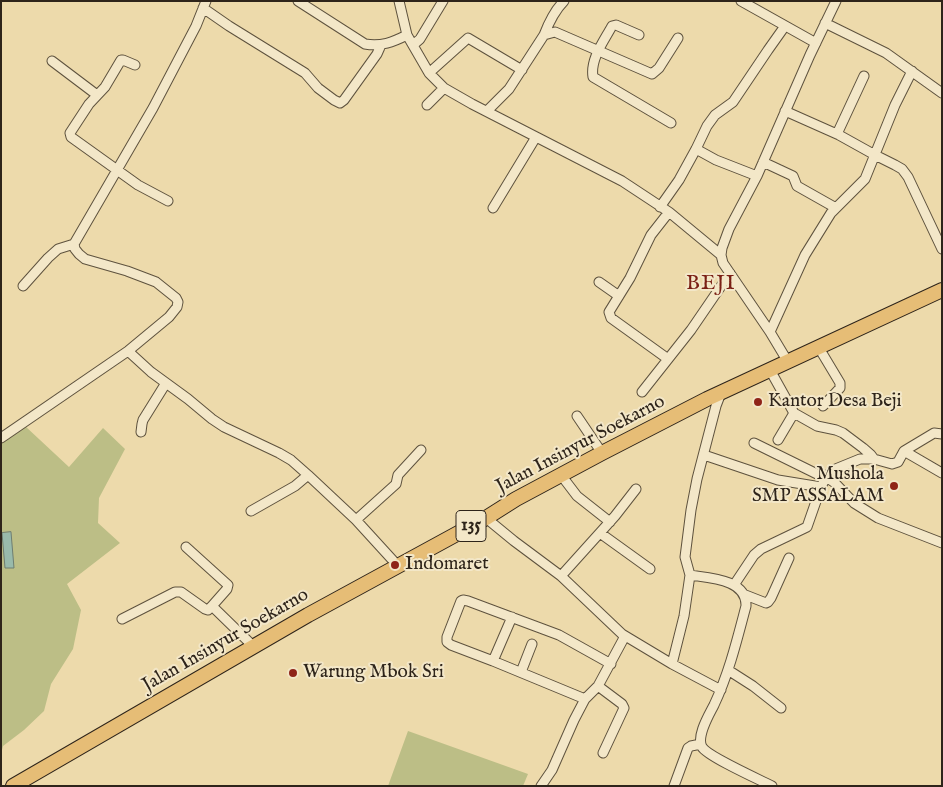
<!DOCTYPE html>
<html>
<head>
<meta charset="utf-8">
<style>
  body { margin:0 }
  #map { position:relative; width:943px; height:787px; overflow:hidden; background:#eddaab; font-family:"IM FELL English",serif }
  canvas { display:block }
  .frame { position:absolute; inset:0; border:2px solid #2e241a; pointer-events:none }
</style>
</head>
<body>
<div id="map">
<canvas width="943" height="787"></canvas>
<div class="frame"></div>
</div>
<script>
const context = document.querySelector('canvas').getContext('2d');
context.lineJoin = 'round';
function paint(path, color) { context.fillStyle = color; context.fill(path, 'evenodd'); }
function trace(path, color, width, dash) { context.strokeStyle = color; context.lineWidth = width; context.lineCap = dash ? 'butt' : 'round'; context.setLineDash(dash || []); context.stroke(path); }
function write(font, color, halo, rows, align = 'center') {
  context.font = font + ' "IM FELL English",serif'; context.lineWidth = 4; context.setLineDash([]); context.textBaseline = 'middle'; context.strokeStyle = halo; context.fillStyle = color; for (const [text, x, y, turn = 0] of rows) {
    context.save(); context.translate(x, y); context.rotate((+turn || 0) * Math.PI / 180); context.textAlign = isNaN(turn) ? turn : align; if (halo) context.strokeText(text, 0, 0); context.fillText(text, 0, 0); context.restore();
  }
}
paint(new Path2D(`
  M25 426 69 467 103 428 125 449 99 498 98 523 120 543 67 584 81 610 73 649 51 684 44 711 24 730 3 746 1 754V442Z
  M408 731 528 774 523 786H388Z`), '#bcbe86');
const water = new Path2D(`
  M11 532 14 568H5L2 533Z`);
paint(water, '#99baab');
trace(water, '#6e7e71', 1);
const street = new Path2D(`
  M298 1 365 44C381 47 393 42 407 35
  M399 1 407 35 429 73 444 88 472 104 622 181 669 212 721 255
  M741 1 816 43
  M203 8 229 26 305 73 318 88 334 100 340 103 344 100 377 54 381 45
  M825 23 886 53 942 93
  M544 35C549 22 554 11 564 1
  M639 35 616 25 612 26C604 41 590 59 593 77L671 123
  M413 45 420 39 443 1
  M52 61 97 95
  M135 65 123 60H121L105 87 89 104 70 133 71 137 138 185 168 201
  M429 73 468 38 522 70
  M427 105 444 88
  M487 111 509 89 544 35 555 32 652 74 659 68 678 38
  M785 111 839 135 875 155 895 165 902 169 908 177 942 249
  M837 134 864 76
  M696 149 716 160 757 176
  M763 162 793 176 797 186 836 208
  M660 207 679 180 696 149 707 126 715 115 733 102 768 50 785 26
  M493 208 536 137
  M599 282 619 296
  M23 286 48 258 58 249 74 244
  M770 332 805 255 831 213 865 179 895 105 912 71
  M819 348 840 383V388L823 406
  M128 351 151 372 188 399 212 419 224 427 279 453 291 460 308 475 356 520 398 566
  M668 359 611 318 609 312 630 278 651 235 669 212
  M788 362 770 332 723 263 721 255 722 248 729 229 757 176 810 55 836 1
  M770 370 794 413 817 426 836 430 843 433 863 448 871 455 874 459
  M642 392 691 330 730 273
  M721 393 716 406 697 479 691 510 685 557 690 575 684 616 672 664 721 690
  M577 416 602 453
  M141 432 142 424 143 420 166 383
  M1 438 128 351 169 317 177 307 178 302 176 298 156 282 127 271 85 259 79 254 75 249 74 244 153 108 196 26 206 1
  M778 440 794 413
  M754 443 819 475 826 477 835 483 854 503 878 518 942 543
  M904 451 942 473
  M704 455 778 480 821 487
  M561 475 577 496 610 522
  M251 511 295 486 308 475
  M486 518 514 541 561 576 622 634 672 664
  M356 520 396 484 398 475 421 450
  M600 533 650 569
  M186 547 228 585 227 589 212 606
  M690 575C709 578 747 579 746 606 737 640 729 673 714 705 709 715 696 736 702 747 707 756 760 780 772 786
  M561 576 615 516 636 489
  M734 585 754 555 761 549 807 527 821 487 826 477 833 470 860 459H874L892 464 898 462 904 451 934 433 942 434
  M743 594 766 603 768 602 771 598 789 558
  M122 619 175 592H181L205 609 208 610 212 606 253 646
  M493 661 512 617
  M728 670 753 686 781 708
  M521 672 532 644
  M598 686 622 704 624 708 603 753
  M585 699 493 661 451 645 447 642V637L461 601 463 600 468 601 559 635 611 664
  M541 786 552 770 574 720 585 699 598 686 625 636
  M674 786 688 748 691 746 701 744`);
const primary = new Path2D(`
  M13 786 308 615 486 518 516 499 602 453 707 399 942 290`);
trace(street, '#5e523e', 11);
trace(primary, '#2e241a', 16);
trace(street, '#f3e7c8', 9);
trace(primary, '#e6bd76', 14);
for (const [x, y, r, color] of [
  [758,402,5,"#8f2418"],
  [894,486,5,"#8f2418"],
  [395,565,5,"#8f2418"],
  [293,673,5,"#8f2418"]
]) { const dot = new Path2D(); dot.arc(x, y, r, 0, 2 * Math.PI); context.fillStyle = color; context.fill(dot); trace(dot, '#f3e7c8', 2); }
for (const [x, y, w] of [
  [471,526,30]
]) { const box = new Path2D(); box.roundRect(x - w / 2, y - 15.5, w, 31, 4); context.fillStyle = '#f3e7c8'; context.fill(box); trace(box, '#2e241a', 1); }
write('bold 18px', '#2e241a', null, [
  ["135",471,526]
]);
write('19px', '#2e241a', '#f3e7c8', [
  ["Kantor Desa Beji",768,402],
  ["Mushola",884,475,"right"],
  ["SMP ASSALAM",884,497,"right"],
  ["Indomaret",405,565],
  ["Warung Mbok Sri",303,673]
], 'left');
write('19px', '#2e241a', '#f3e7c8', [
  ["Jalan Insinyur Soekarno",581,445,-28],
  ["Jalan Insinyur Soekarno",226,641,-30]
]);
context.letterSpacing = '1px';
write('21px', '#7a1f14', '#f3e7c8', [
  ["BEJI",711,285]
]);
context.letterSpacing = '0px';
</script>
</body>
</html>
